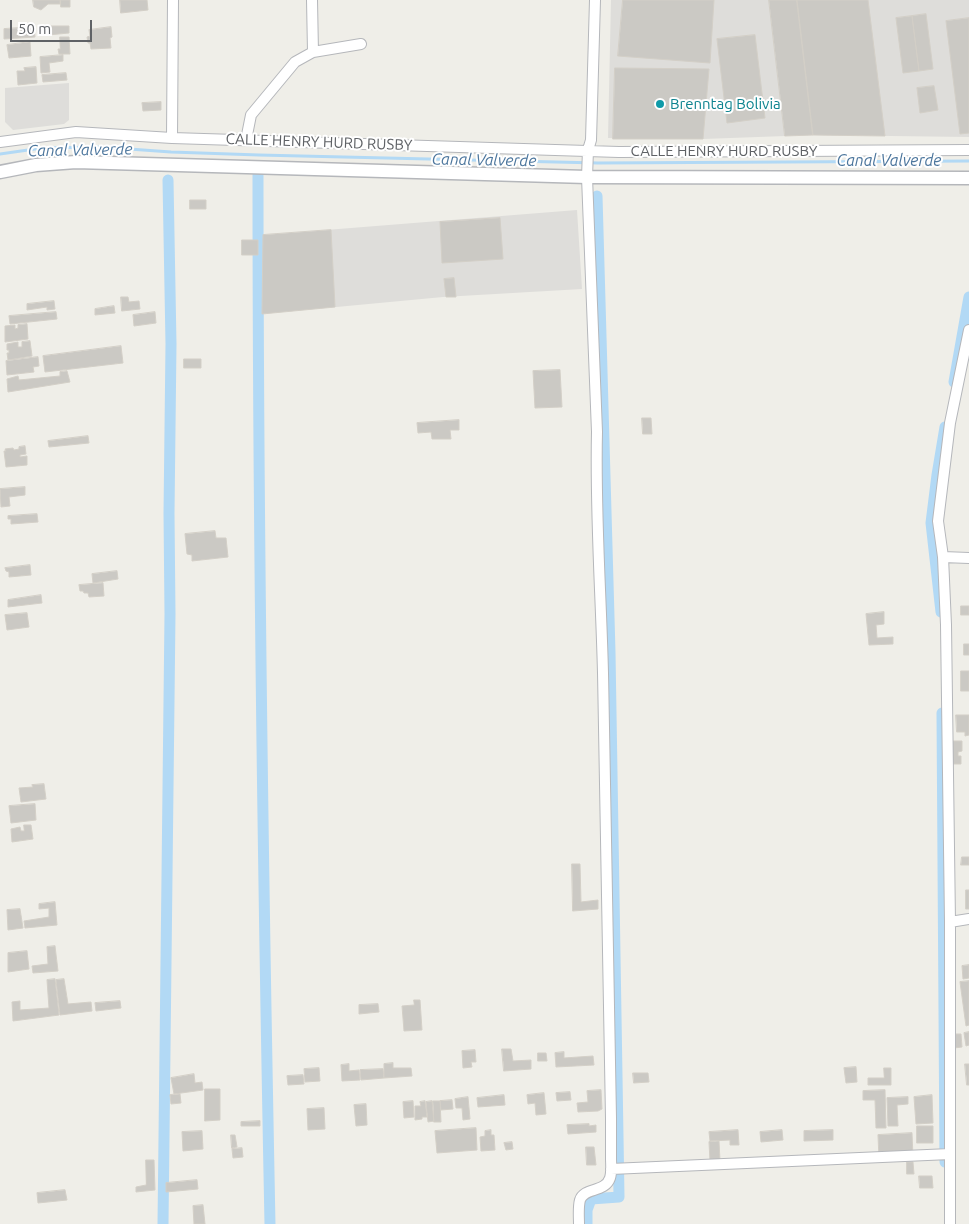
<!DOCTYPE html>
<html>
<head>
<meta charset="utf-8">
<style>
  body { margin:0 }
  #map { position:relative; width:969px; height:1224px; overflow:hidden; background:#efeee8; font-family:Ubuntu,sans-serif }
  canvas { display:block }
  .scale { position:absolute; left:10px; top:20px; width:82px; height:22px; box-sizing:border-box; border:2px solid #5f6266; border-top:0; padding-left:6px; font-size:15px; line-height:18px; white-space:nowrap; color:#5f6266; -webkit-text-stroke:4px #fff; paint-order:stroke }
</style>
</head>
<body>
<div id="map">
<canvas width="969" height="1224"></canvas>
<div class="scale">50 m</div>
</div>
<script>
const context = document.querySelector('canvas').getContext('2d');
context.lineJoin = 'round';
function paint(path, color) { context.fillStyle = color; context.fill(path, 'evenodd'); }
function trace(path, color, width, dash) { context.strokeStyle = color; context.lineWidth = width; context.lineCap = dash ? 'butt' : 'round'; context.setLineDash(dash || []); context.stroke(path); }
function write(font, color, halo, rows, align = 'center') {
  context.font = font + ' Ubuntu,sans-serif'; context.lineWidth = 4; context.setLineDash([]); context.textBaseline = 'middle'; context.strokeStyle = halo; context.fillStyle = color; for (const [text, x, y, turn = 0] of rows) {
    context.save(); context.translate(x, y); context.rotate((+turn || 0) * Math.PI / 180); context.textAlign = isNaN(turn) ? turn : align; if (halo) context.strokeText(text, 0, 0); context.fillText(text, 0, 0); context.restore();
  }
}
paint(new Path2D(`
  M611 0H969V137L813 135 703 139 608 138Z
  M69 83V120L64 124 13 130 5 122V88Z
  M577 210 582 289 443 297 262 314 263 235Z`), '#deddda');
trace(new Path2D(`
  M0 154 42 148 101 147 171 152 259 155 598 163 969 161`), '#b2d9f5', 3);
trace(new Path2D(`
  M258 175C258 525 263 874 270 1224
  M954 382 969 297
  M941 612 931 523 937 475 945 427
  M942 713 945 1162
  M163 1224 170 614 169 513 171 344 168 180
  M587 1224V1210L591 1199 619 1197 610 652 597 196`), '#b2d9f5', 11);
const building = new Path2D(`
  M33 0H60V4H48L41 10 34 7Z
  M61 0H70V7H61Z
  M120 0H147L148 10 121 13Z
  M623 0H714L710 63 618 56Z
  M769 0H797L813 135 785 136Z
  M797 0H868L885 136 813 135Z
  M926 14 933 69 919 71 912 16Z
  M912 16 919 71 903 73 896 18Z
  M969 18V133L960 134 946 21Z
  M47 26H69V33L48 35Z
  M34 27 35 37 4 39V29Z
  M111 27 112 37 110 38 111 48 91 49 90 43H88L87 37 90 36 89 30Z
  M755 35 765 118 727 123 717 39Z
  M60 37H69L70 54H59L58 49H60Z
  M30 42 31 56 9 58 7 45Z
  M63 55V61L49 63 50 72 41 73 40 57Z
  M36 67 37 83 18 85 17 71H25L24 68Z
  M615 68 709 69 703 139H613Z
  M66 73 67 80 43 82 42 75Z
  M934 86 938 110 920 113 917 88Z
  M161 102V110L143 111 142 103Z
  M190 200H206V209H190Z
  M500 218 503 259 442 263 440 222Z
  M331 230 335 307 262 314 263 235Z
  M242 240H258V255H242Z
  M454 278 456 297H446L444 279Z
  M121 297H128L129 302 139 301 140 309 122 311Z
  M54 301 55 309 47 310V307L27 310V304Z
  M114 306 115 313 95 315V309Z
  M56 312 57 319 10 324 9 316Z
  M155 312 156 323 134 326 133 315Z
  M27 324 28 339 5 342V326L15 325V329L18 328V325Z
  M30 341 32 356 8 360 7 353H9V350H7V344L18 342V347H22V342Z
  M121 346 123 363 45 372 43 356Z
  M38 357 39 366 33 367 34 372 7 375 6 361Z
  M184 359H201V368H184Z
  M560 370 562 407 535 408 533 371Z
  M67 371 70 382 8 392 7 379 18 376 19 380 60 376V372Z
  M642 418H651L652 434H643Z
  M459 420V430H450L451 439H432L431 432 418 433 417 423Z
  M88 436 89 443 49 447 48 441Z
  M25 446 26 454 20 455V457L27 456V465L6 467 4 451H6L5 449 13 448 14 450 19 449V447Z
  M25 487V495L9 497 10 506 1 507 0 489Z
  M37 514 38 522 11 524V519H8V516Z
  M215 531 216 538H226L228 557 192 561V555L187 554 185 534Z
  M30 565 31 575 9 577V572L6 571 5 568Z
  M117 571 118 579 93 583 92 574Z
  M103 583 104 596 89 597 88 593H84L83 591H80L79 585Z
  M41 595 42 603 8 607V600Z
  M961 606H969V615H961Z
  M884 612V624L876 625 877 638 893 637V644L869 645 866 614Z
  M27 613 29 627 7 630 5 615Z
  M964 644H969V655H964Z
  M961 671H969V691H961Z
  M956 715H969V735L965 736V732H957Z
  M953 741H962V751L958 752V756H961V764H953Z
  M44 784 46 799 21 802 19 788 33 787 32 785Z
  M35 804 36 820 11 823 9 806Z
  M24 825H31L33 839 12 842 11 829 20 827 21 831H24Z
  M962 857H969V865H961Z
  M572 864H580L581 902 598 900V909L573 911Z
  M966 890H969V909H966Z
  M55 902 57 925 25 928 24 921 49 917V908L39 909V904Z
  M20 909 23 928 8 930 7 910Z
  M55 946 58 971 33 973 32 966 48 964 47 947Z
  M27 951 29 969 8 972V953Z
  M969 965V978L963 979 962 966Z
  M55 979 59 1015 13 1021 12 1002 20 1001V1010L49 1008 47 980Z
  M64 979 68 1004 91 1002 92 1011 60 1015 56 980Z
  M969 981V1025L966 1026 960 982Z
  M414 1000H420L422 1030 404 1031 402 1006 414 1005Z
  M120 1001 121 1008 96 1011 95 1003Z
  M378 1004 379 1012 359 1014V1005Z
  M969 1032V1045L966 1046 964 1033Z
  M953 1034H961L962 1047 954 1048Z
  M502 1049H511L513 1061 531 1060V1069L504 1071Z
  M475 1050 476 1062H471L472 1067 463 1068 462 1051Z
  M564 1052V1058L593 1056 594 1065 556 1067 555 1053Z
  M538 1053H546L547 1061H538Z
  M393 1063V1068H411L412 1076 384 1078V1064Z
  M349 1064V1071L359 1070 360 1080 342 1081 341 1065Z
  M965 1064H969V1085H967Z
  M856 1067 857 1082 846 1083 844 1068Z
  M319 1068 320 1081 305 1082 304 1069Z
  M884 1068H891V1085H868V1078H884Z
  M383 1069 384 1078 361 1080 360 1070Z
  M633 1073H648L649 1082 634 1083Z
  M194 1074 195 1083 202 1082 203 1090 174 1094 171 1078Z
  M303 1075 304 1084 288 1085 287 1076Z
  M205 1089H220V1120L205 1121Z
  M601 1090 602 1109 598 1111 578 1112 577 1103 588 1102 587 1091Z
  M885 1090 886 1128H876L875 1100H863V1091Z
  M570 1092 571 1100 557 1101 556 1093Z
  M544 1093 546 1114 536 1115 535 1103 528 1104 527 1095Z
  M180 1094 181 1103 171 1104 170 1095Z
  M504 1095 505 1105 478 1107 477 1098Z
  M932 1095 933 1123 916 1124 914 1097Z
  M468 1097 470 1119 463 1120 462 1108H456L455 1099Z
  M908 1097V1104L897 1105 898 1126H888L887 1098Z
  M452 1100 453 1109 441 1110 440 1101Z
  M413 1101 414 1117 404 1118 403 1102Z
  M425 1101 427 1117H422V1119L415 1120V1106H421L420 1102Z
  M432 1101 434 1121 428 1122 426 1102Z
  M433 1101H440L441 1122H434Z
  M366 1104 367 1125 356 1126 354 1105Z
  M324 1108 325 1129 308 1130 307 1109Z
  M260 1121V1126H241V1122Z
  M589 1124V1126L596 1125V1132L568 1134 567 1125Z
  M917 1126H933V1143H917Z
  M476 1128 477 1150 437 1153 435 1131Z
  M491 1130V1135H494L495 1150 481 1151 480 1137 485 1136V1131Z
  M738 1130 739 1145H730V1140L710 1141 709 1132Z
  M782 1130 783 1140 761 1142 760 1132Z
  M833 1130V1140L804 1141V1131Z
  M202 1131 203 1149 183 1151 182 1132Z
  M912 1133 913 1157 879 1159 878 1135Z
  M231 1135H235L237 1147 232 1148Z
  M719 1141 720 1161H710L709 1142Z
  M512 1142 513 1149 506 1150 504 1143Z
  M586 1147H594L596 1165H587Z
  M242 1148 243 1157 233 1158 232 1149Z
  M146 1160H154L155 1190 136 1192V1187L146 1185Z
  M907 1162H913L914 1174H907Z
  M919 1176H932L933 1188H920Z
  M197 1180 198 1189 166 1192V1183Z
  M65 1190 67 1200 38 1203 37 1193Z
  M203 1205 205 1224H194L193 1206Z`);
paint(building, '#cbc9c4');
trace(building, '#d3cfc7', 1);
const minor = new Path2D(`
  M312 0 313 52
  M172 138 173 0
  M246 140 251 115 295 62 313 52 361 44
  M0 142 76 132 172 138 619 152 969 150
  M943 557 969 558
  M950 922 969 919
  M611 1169 950 1154
  M579 1224C579 1217 578 1207 580 1200 584 1187 605 1193 610 1178 612 1172 611 1164 611 1158 611 1144 611 1131 611 1118 608 969 606 821 603 673 601 592 595 512 597 432L587 177 588 150 591 140 595 0
  M950 1224V922L946 625 943 557 938 521 950 423 969 330`);
const tertiary = new Path2D(`
  M0 172 36 165 76 162 587 177 969 178`);
trace(minor, '#b5b7bb', 12);
trace(tertiary, '#b5b7bb', 15);
trace(minor, '#fff', 10);
trace(tertiary, '#fff', 12);
for (const [x, y, r, color] of [
  [660,104,5,"#0f9aa8"]
]) { const dot = new Path2D(); dot.arc(x, y, r, 0, 2 * Math.PI); context.fillStyle = color; context.fill(dot); trace(dot, '#fff', 2); }
write('15px', '#0d838f', '#fff', [
  ["Brenntag Bolivia",670,104]
], 'left');
write('15px', '#5f6266', '#fff', [
  ["CALLE HENRY HURD RUSBY",319,142,2],
  ["CALLE HENRY HURD RUSBY",724,151]
]);
write('italic 16px', '#4c769d', '#fff', [
  ["Canal Valverde",80,150,-1],
  ["Canal Valverde",484,160,1],
  ["Canal Valverde",889,161]
]);
</script>
</body>
</html>
